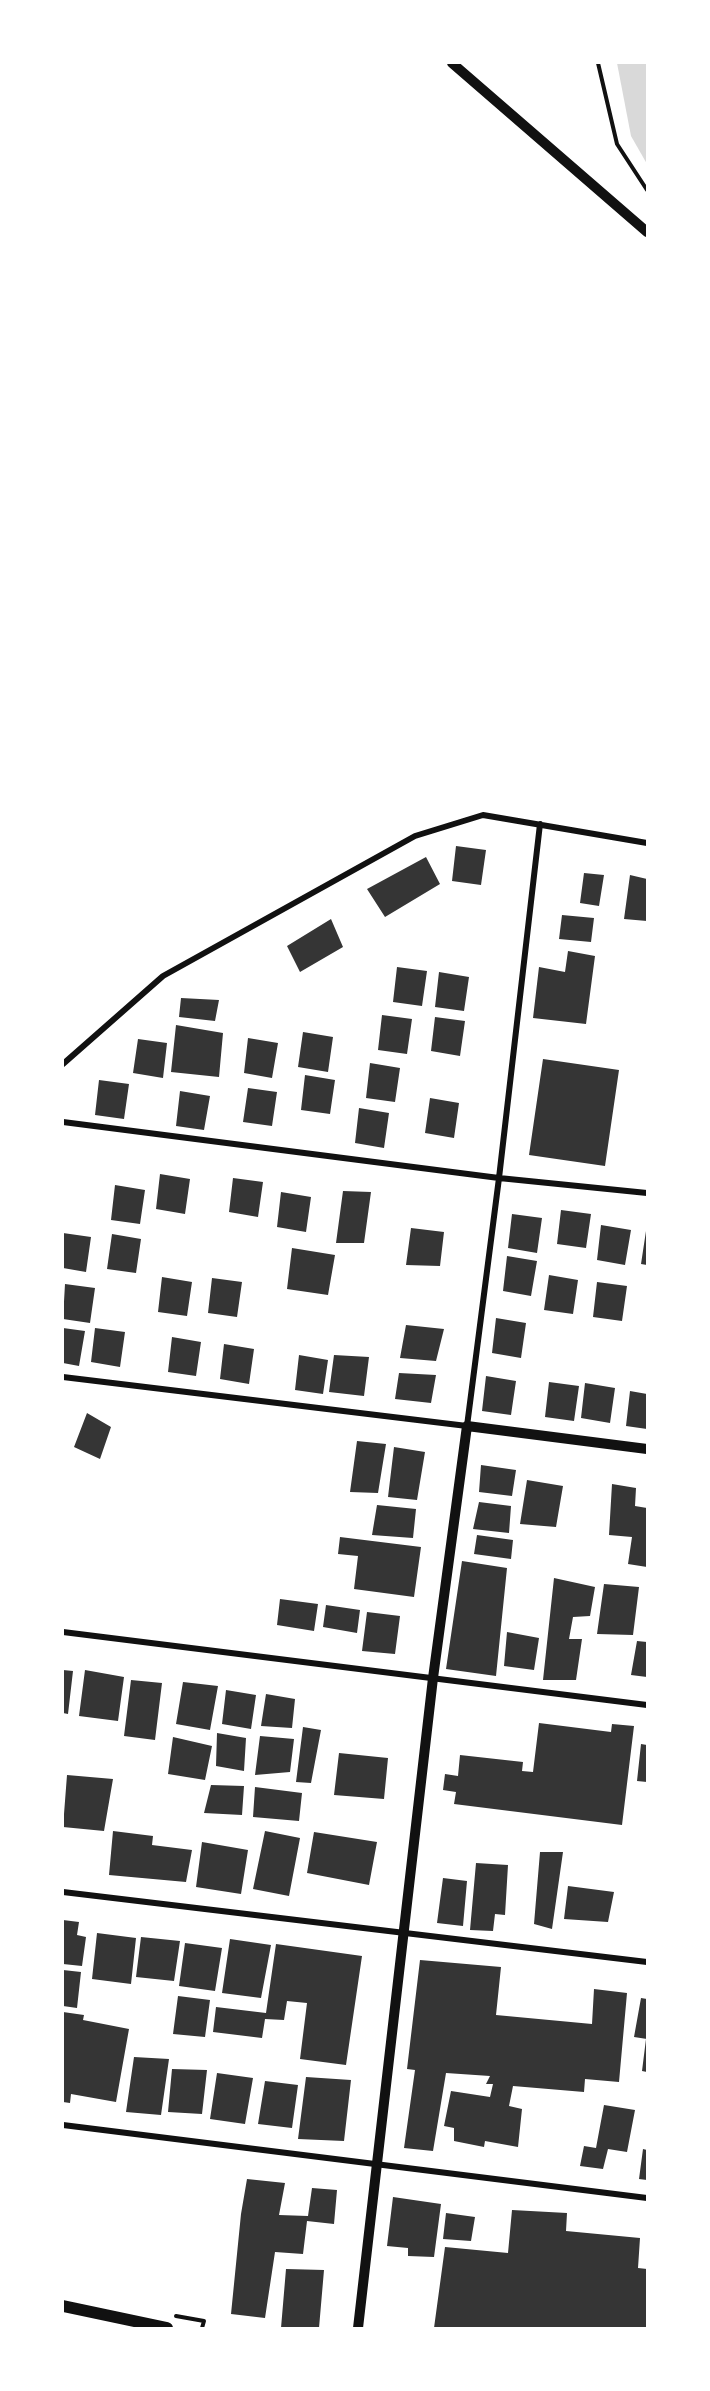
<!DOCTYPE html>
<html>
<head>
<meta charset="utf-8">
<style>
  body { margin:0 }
  #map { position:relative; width:710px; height:2391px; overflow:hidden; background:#fff; font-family:"Work Sans",sans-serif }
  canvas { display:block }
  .frame { position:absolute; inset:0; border:64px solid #fff; pointer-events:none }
</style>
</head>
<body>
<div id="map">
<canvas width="710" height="2391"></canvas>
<div class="frame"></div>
</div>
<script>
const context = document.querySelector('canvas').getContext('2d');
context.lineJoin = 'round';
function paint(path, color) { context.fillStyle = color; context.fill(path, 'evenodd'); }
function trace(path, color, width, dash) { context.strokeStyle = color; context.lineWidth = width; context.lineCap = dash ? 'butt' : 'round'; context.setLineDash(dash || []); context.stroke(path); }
paint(new Path2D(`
  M617 63H647V164L631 136Z`), '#d9d9d9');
paint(new Path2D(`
  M456 846 486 850 481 885 452 881Z
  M426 857 440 884 385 917 367 889Z
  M584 873 604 875 599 906 580 903Z
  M630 875 647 879V921L624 919Z
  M562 915 594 918 591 942 559 939Z
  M331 919 343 947 300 972 287 946Z
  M568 951 595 956 586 1024 533 1018 539 967 565 972Z
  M397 967 427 971 422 1006 393 1002Z
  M439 972 469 977 464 1011 435 1007Z
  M181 998 219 1000 215 1021 179 1017Z
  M382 1015 412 1019 407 1054 378 1050Z
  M435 1017 465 1021 460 1056 431 1051Z
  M176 1025 223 1033 219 1077 171 1072Z
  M303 1032 333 1037 328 1072 298 1067Z
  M248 1038 278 1043 272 1078 244 1073Z
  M138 1039 167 1043 163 1078 133 1073Z
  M543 1059 619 1070 605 1166 529 1155Z
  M370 1063 400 1068 395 1102 366 1098Z
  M305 1075 335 1080 330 1114 301 1110Z
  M99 1080 129 1084 124 1119 95 1115Z
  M248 1088 277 1092 272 1126 243 1122Z
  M180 1091 210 1096 204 1130 176 1126Z
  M430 1098 459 1103 454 1138 425 1133Z
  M359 1108 389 1113 384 1148 355 1143Z
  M160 1174 190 1179 185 1214 156 1209Z
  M233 1178 263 1182 258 1217 229 1212Z
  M115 1185 145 1190 140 1224 111 1220Z
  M343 1191 371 1192 364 1243H336Z
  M281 1192 311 1197 306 1232 277 1227Z
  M561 1210 591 1214 586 1248 557 1244Z
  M512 1214 542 1218 537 1253 508 1248Z
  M601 1225 631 1230 625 1265 597 1260Z
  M411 1228 444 1232 440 1266 406 1265Z
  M646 1231H647V1265L641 1264Z
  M63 1233 91 1237 86 1272 63 1268Z
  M112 1234 141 1239 136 1273 107 1269Z
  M292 1248 335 1255 328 1295 287 1289Z
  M507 1256 537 1261 531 1296 503 1291Z
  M549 1275 578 1280 573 1314 544 1310Z
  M162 1277 192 1282 187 1316 158 1312Z
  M212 1278 242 1282 237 1317 208 1313Z
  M597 1282 627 1286 622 1321 593 1317Z
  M65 1284 95 1288 90 1323 63 1319Z
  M496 1318 526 1323 521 1358 492 1353Z
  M406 1325 444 1329 436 1361 400 1358Z
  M63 1328 85 1331 79 1366 63 1363Z
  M95 1328 125 1332 120 1367 91 1362Z
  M172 1337 201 1342 196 1376 168 1372Z
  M224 1344 254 1349 249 1384 220 1379Z
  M299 1355 328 1360 323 1394 295 1390Z
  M334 1355 369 1357 364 1396 329 1392Z
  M399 1373 436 1375 431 1403 395 1399Z
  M486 1376 516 1381 511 1415 482 1411Z
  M549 1382 579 1386 574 1421 545 1417Z
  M585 1383 615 1388 610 1423 581 1418Z
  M630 1391 647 1394V1429L626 1426Z
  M87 1413 111 1427 100 1459 74 1447Z
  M357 1441 386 1444 378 1493 350 1492Z
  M394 1447 425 1452 417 1500 388 1497Z
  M481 1465 516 1470 512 1496 479 1492Z
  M527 1480 563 1486 556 1527 520 1524Z
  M612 1484 636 1488 635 1506 647 1508V1567L628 1564 632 1537 609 1535Z
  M479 1502 511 1506 509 1533 473 1529Z
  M377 1505 416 1509 413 1538 372 1535Z
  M477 1535 513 1540 511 1559 474 1554Z
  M340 1537 421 1547 414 1597 354 1589 358 1556 338 1554Z
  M462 1561 507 1568 496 1676 446 1669Z
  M554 1578 595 1587 590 1616 573 1617 569 1639H582L576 1680H543Z
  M604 1584 639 1587 633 1635 597 1634Z
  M280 1599 318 1604 314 1631 277 1625Z
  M326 1605 360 1610 357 1633 323 1627Z
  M367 1612 400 1616 395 1654 362 1651Z
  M507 1632 539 1638 534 1670 504 1666Z
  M637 1641 647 1642V1677L631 1675Z
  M63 1670 73 1671 68 1714 63 1713Z
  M85 1670 124 1677 118 1721 79 1716Z
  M131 1680 162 1683 155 1740 124 1736Z
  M183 1682 218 1686 210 1730 176 1724Z
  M226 1690 256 1695 251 1729 222 1724Z
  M266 1694 295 1699 292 1728 261 1726Z
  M539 1723 611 1732 612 1724 634 1726 622 1825 454 1804 456 1792 443 1790 445 1774 458 1776 460 1755 523 1762 522 1771 533 1772Z
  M303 1727 321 1730 311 1783 296 1782Z
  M217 1733 246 1738 244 1771 216 1766Z
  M260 1736 294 1739 290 1772 255 1775Z
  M173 1737 212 1746 205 1780 168 1774Z
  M641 1744 647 1745V1782L637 1781Z
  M339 1753 388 1758 384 1799 334 1795Z
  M67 1775 113 1779 104 1831 63 1827Z
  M211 1785 244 1786 242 1815 204 1813Z
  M255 1787 302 1793 299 1821 253 1817Z
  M113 1831 153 1836 152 1845 192 1850 186 1882 109 1875Z
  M265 1831 300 1838 289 1896 253 1889Z
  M314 1832 377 1842 369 1885 307 1873Z
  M202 1842 248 1850 241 1894 196 1887Z
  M540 1852H563L552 1929 534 1924Z
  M476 1863 508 1865 505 1915 495 1914 493 1931 470 1930Z
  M443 1878 467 1881 463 1926 437 1923Z
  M568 1886 614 1892 608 1922 564 1919Z
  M63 1920 79 1922 77 1935 86 1937 82 1966 63 1964Z
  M97 1933 136 1938 131 1984 92 1979Z
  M141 1937 180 1941 174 1981 136 1977Z
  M230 1939 271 1945 261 1998 222 1993Z
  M185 1943 222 1948 215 1991 179 1986Z
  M276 1944 362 1956 346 2065 300 2059 307 2003 287 2001 284 2020 265 2019 262 2038 213 2032 216 2007 266 2013Z
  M420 1960 501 1967 496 2015 592 2024 594 1989 627 1993 619 2082 585 2079 584 2092 513 2086 509 2106 522 2109 518 2147 485 2141 484 2147 454 2141V2128L444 2126 451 2091 490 2097 493 2084H486L490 2076 446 2073 433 2151 404 2148 415 2070 407 2069Z
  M63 1970 81 1972 77 2008 63 2006Z
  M178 1996 210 2000 205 2037 173 2034Z
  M641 1998 647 1999V2039L634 2037Z
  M63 2012 84 2015 83 2020 129 2029 116 2102 71 2094 70 2103 63 2102Z
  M646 2039H647V2072L642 2071Z
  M134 2057 169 2059 161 2115 126 2112Z
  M172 2069 207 2070 202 2114 168 2112Z
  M217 2073 253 2078 245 2124 210 2119Z
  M306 2077 351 2080 344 2141 298 2139Z
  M265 2081 298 2085 292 2128 258 2124Z
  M604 2105 635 2110 627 2152 608 2149 603 2169 580 2166 584 2146 596 2148Z
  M643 2149 647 2150V2180L639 2179Z
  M247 2179 285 2183 279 2215 308 2216 312 2188 337 2190 334 2224 307 2221 303 2254 275 2252 265 2318 231 2314 241 2214Z
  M393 2197 441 2204 434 2257 408 2256V2248L387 2246Z
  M512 2210 567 2213 566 2231 640 2238 638 2268 647 2269V2328H434L445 2247 508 2253Z
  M446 2213 475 2217 471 2241 443 2239Z
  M286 2269 324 2270 319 2328H281Z`), '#353535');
trace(new Path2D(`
  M598 63 617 144 647 190
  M176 2316 204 2321 202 2328`), '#111', 4);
trace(new Path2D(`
  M63 1064 163 976 415 836 483 815 647 843
  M63 1122 499 1178 647 1193
  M63 1377 467 1426 499 1178 540 824
  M63 1632 647 1705
  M63 1892 647 1962
  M63 2125 647 2198`), '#111', 6);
trace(new Path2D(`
  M452 63 647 232
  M358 2328 433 1678 467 1426 647 1449`), '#111', 10);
trace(new Path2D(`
  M63 2306 167 2328`), '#111', 12);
</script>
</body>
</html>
